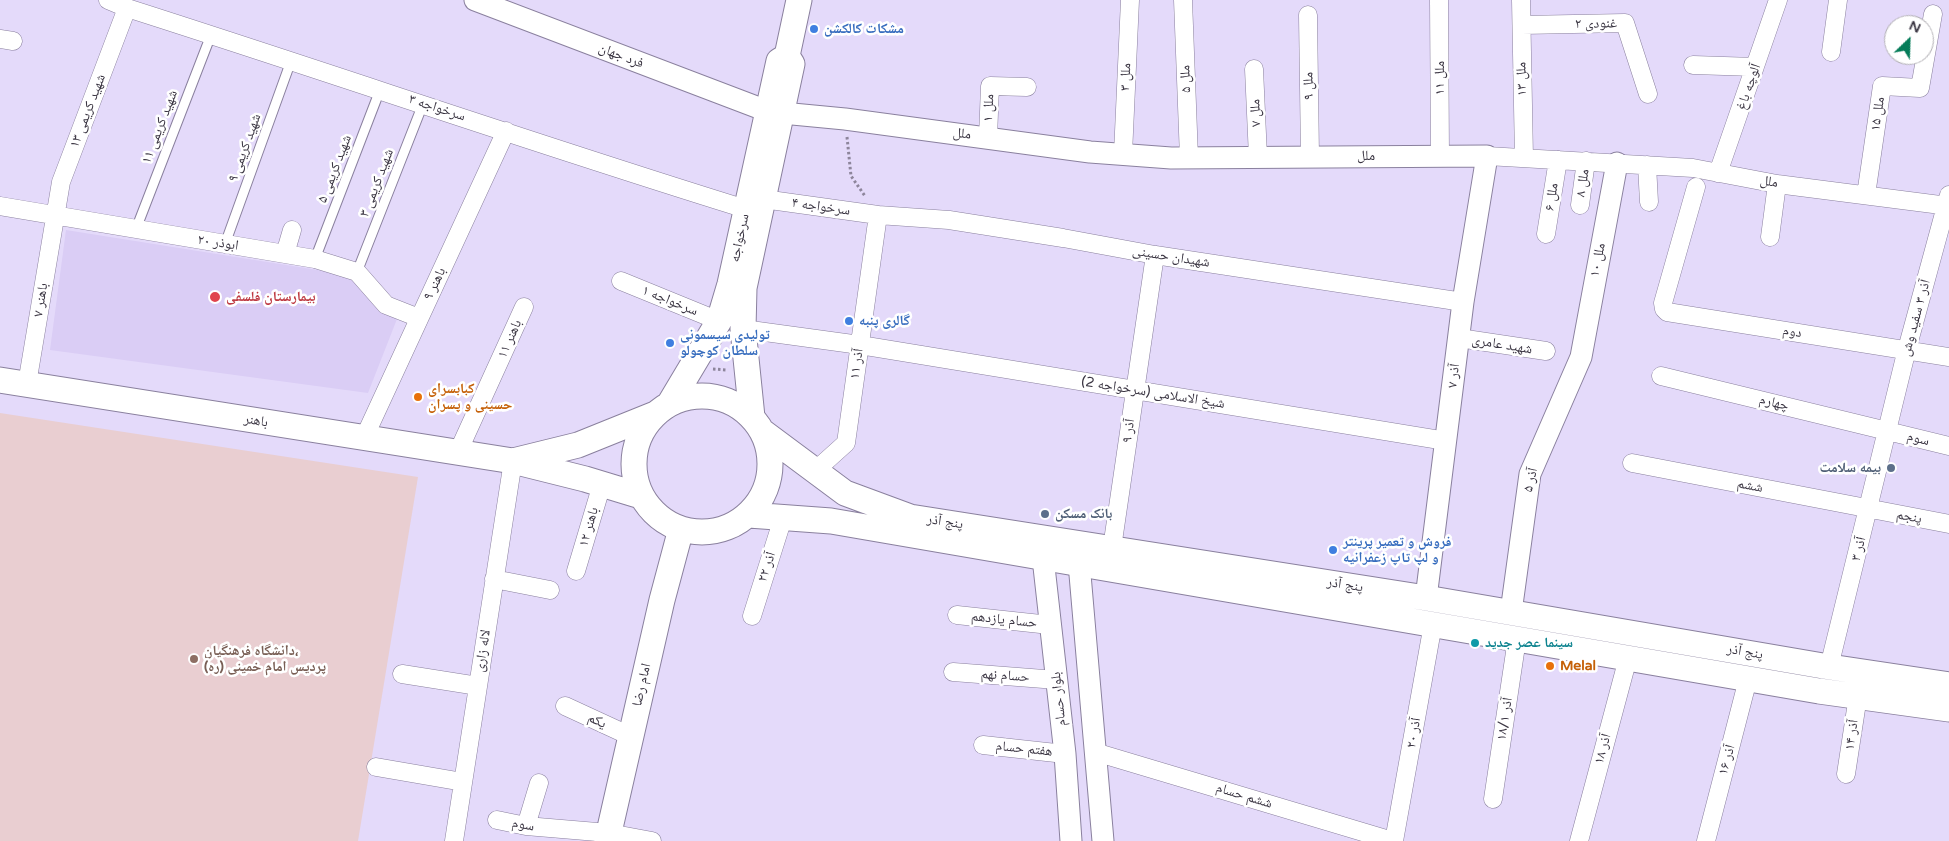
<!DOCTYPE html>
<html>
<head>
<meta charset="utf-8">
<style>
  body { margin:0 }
  #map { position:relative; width:1949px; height:841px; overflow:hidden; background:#e4dafa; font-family:"Varela Round",sans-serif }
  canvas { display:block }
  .north { position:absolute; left:1884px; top:15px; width:50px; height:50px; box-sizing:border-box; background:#fff; border:1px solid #b1afb4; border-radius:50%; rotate:24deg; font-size:14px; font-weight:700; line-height:20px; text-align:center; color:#3b3643 }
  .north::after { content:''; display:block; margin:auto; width:18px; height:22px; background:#057c59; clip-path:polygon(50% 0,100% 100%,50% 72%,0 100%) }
</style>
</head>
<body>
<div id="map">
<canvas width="1949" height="841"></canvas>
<div class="north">N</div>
</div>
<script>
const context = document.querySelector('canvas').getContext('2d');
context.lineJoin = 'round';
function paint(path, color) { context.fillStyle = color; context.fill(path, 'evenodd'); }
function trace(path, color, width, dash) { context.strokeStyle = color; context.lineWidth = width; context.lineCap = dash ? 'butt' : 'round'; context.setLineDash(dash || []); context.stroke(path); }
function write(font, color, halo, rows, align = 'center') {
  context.font = font + ' "Varela Round","Noto Naskh Arabic",sans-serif'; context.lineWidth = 5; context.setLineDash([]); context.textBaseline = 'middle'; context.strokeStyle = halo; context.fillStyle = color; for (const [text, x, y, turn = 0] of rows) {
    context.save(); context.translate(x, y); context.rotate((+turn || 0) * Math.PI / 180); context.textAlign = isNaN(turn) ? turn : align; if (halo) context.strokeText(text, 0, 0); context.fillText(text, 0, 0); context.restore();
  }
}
paint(new Path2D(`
  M66 230 349 275 397 319 368 393 50 350Z`), '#dacdf5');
paint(new Path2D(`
  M0 413 418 477 358 841H0Z`), '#e9ced1');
const service = new Path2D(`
  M136 229 211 35
  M225 244 291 61
  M315 259 380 90
  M357 272 423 104`);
const minor = new Path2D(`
  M108 0 127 8C334 74 539 145 746 209
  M1183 0 1189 158
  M1439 0 1440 156
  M1521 0 1524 158
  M1308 15 1310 157
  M1522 25 1625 23 1648 94
  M0 39 13 41
  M1831 52 1838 0
  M1693 65 1755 67
  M1254 69 1258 157
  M988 138 990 86 1027 87
  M1123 154 1130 0
  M1487 156 1693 168 1777 184 1949 206
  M1647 165 1649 202
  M1718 173 1778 0
  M1696 187 1663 303 1664 309 1667 312 1949 357
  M1866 195 1882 86 1920 88 1933 14
  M763 199 878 215 949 220 1063 238 1155 255 1463 302
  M1580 205 1586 161
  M0 206 315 259 357 272 386 305 419 318
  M1546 234 1558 160
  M1770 237 1777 184
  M285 254 292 230
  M621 281 719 321
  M743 329 860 345 1446 441
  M1459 338 1546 351
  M1661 376 1949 446
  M27 384 61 182 127 8
  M364 438 506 131
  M458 452 524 307
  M1632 463 1949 524
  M816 470 846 443 878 215
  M1112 548 1155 255
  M576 571 602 484
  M494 579 550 590
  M957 615 1050 625
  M752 616 783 518
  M1829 667 1907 349 1949 195
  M953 672 1057 680
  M402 674 478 686
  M565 706 630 736
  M983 745 1065 754
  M1095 752 1393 841
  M376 767 463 782
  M1846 774 1858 696
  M1493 799 1517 639
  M497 820 526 826 609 833 652 841
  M526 826 539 783
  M454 841 513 461
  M1394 841 1433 624
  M1579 841 1628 658
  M1706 841 1748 679`);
const tertiary = new Path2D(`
  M475 0 767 111
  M782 113 845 119 1090 152 1171 158 1487 156 1463 302 1426 598
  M1043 558 1065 754 1071 841
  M1079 563 1103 841
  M1511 612 1530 474 1581 357 1617 163`);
const secondary = new Path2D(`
  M787 56 799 0
  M0 380 513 461
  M634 464a68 68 0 1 1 136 0a68 68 0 1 1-136 0Z
  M670 403 719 321 730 284 779 61 787 56 792 64 744 288 743 329 752 417
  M763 432 845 493 910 517 1426 598 1823 666 1949 685
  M641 496 585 479 513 461 578 445 655 414
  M749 515 831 521 1819 691 1949 709
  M607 841 662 600 681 529`);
trace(service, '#8a809e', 11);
trace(minor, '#8a809e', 19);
trace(tertiary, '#8a809e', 23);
trace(secondary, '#8a809e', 27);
trace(new Path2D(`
  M847 137 851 176 865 196
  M713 369 727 370`), '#8d859b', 3, [2.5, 2.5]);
trace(service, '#fff', 9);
trace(minor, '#fff', 18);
trace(tertiary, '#fff', 21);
trace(secondary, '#fff', 25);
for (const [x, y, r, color] of [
  [814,29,5,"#3f7fe0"],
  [215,297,6,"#e0444e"],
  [849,321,5,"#3f7fe0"],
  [670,343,5,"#3f7fe0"],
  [418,397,5,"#e8710a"],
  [1891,468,5,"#5c6f8a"],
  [1045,514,5,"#5c6f8a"],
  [1333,550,5,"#3f7fe0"],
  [1475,643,5,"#0f9aa8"],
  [194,659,5,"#8d6e63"],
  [1550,666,5,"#e8710a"]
]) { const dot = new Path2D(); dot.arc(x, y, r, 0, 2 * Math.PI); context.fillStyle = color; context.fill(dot); trace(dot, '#fff', 2); }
write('14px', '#3b3643', '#fff', [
  ["۲ غنودی",1596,24,-1],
  ["فرد جهان",621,56,21],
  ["ملل ۳",1126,77,-87],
  ["۱۱ ملل",1440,78,-90],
  ["ملل ۵",1186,79,-92],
  ["ملل ۱۳",1522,79,-91],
  ["ملل ۹",1309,86,-91],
  ["آلوچه باغ",1749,87,-71],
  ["سرخواجه ۳",437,108,18],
  ["ملل ۱",989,108,-87],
  ["۱۳ شهید کریمی",88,111,-69],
  ["۷ ملل",1256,113,-92],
  ["ملل ۱۵",1878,114,-82],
  ["۱۱ شهید کریمی",160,127,-69],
  ["ملل",962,134,7],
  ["۹ شهید کریمی",245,148,-70],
  ["ملل",1366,156],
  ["۵ شهید کریمی",335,169,-69],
  ["ملل",1769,182,10],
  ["۳ شهید کریمی",377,183,-69],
  ["۸ ملل",1583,183,-81],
  ["۶ ملل",1552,197,-81],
  ["سرخواجه ۴",821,207,8],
  ["سرخواجه",740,238,-78],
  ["ابوذر ۲۰",218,243,9],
  ["شهیدان حسینی",1171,257,9],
  ["۱۰ ملل",1598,260,-79],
  ["۹ باهنر",435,284,-65],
  ["باهنر ۷",41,300,-81],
  ["سرخواجه ۱",670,301,22],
  ["آذر ۳ سفید وش",1916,318,-75],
  ["دوم",1792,332,9],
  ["باهنر ۱۱",510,339,-66],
  ["شهید عامری",1502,345,9],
  ["آذر ۱۱",857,364,-82],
  ["آذر ۷",1454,376,-83],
  ["شیخ الاسلامی (سرخواجه 2)",1153,393,9],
  ["چهارم",1774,403,14],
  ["باهنر",256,421,9],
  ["۹ آذر",1129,431,-82],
  ["سوم",1918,439,14],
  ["آذر ۵",1531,480,-77],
  ["ششم",1750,486,11],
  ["پنجم",1909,517,11],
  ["پنج آذر",945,522,9],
  ["۱۲ باهنر",589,527,-74],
  ["۳ آذر",1859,549,-76],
  ["۲۲ آذر",767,567,-72],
  ["پنج آذر",1345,585,9],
  ["حسام یازدهم",1004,620,6],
  ["لاله زاری",483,651,-81],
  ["پنج آذر",1745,652,10],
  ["حسام نهم",1005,676,4],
  ["امام رضا",642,685,-77],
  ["بلوار حسام",1059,699,-96],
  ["۱۸/۱ آذر",1505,719,-81],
  ["یکم",597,721,24],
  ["۲۰ آذر",1414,733,-80],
  ["۱۴ آذر",1852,735,-82],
  ["هفتم حسام",1024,749,6],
  ["۱۸ آذر",1603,749,-75],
  ["۱۶ آذر",1727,760,-75],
  ["ششم حسام",1244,796,17],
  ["سوم",523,825,10]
]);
write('bold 14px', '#366cbe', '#fff', [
  ["مشکات کالکشن",824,29],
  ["گالری پنبه",859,321],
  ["تولیدی سیسمونی",680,335],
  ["سلطان کوچولو",680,351],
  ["فروش و تعمیر پرینتر",1343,542],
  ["و لپ تاپ زعفرانیه",1343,558]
], 'left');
write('bold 14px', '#be3a42', '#fff', [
  ["بیمارستان فلسفی",226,297]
], 'left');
write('bold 14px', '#c56008', '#fff', [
  ["کبابسرای",428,389],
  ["حسینی و پسران",428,405],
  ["Melal",1560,666]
], 'left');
write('bold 14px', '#4e5e75', '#fff', [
  ["بیمه سلامت",1881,468],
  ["بانک مسکن",1055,514,"left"]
], 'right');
write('bold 14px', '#0d838f', '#fff', [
  ["سینما عصر جدید",1485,643]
], 'left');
write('bold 14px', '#785e54', '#fff', [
  ["دانشگاه فرهنگیان،",204,651],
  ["پردیس امام خمینی (ره)",204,667]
], 'left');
</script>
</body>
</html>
